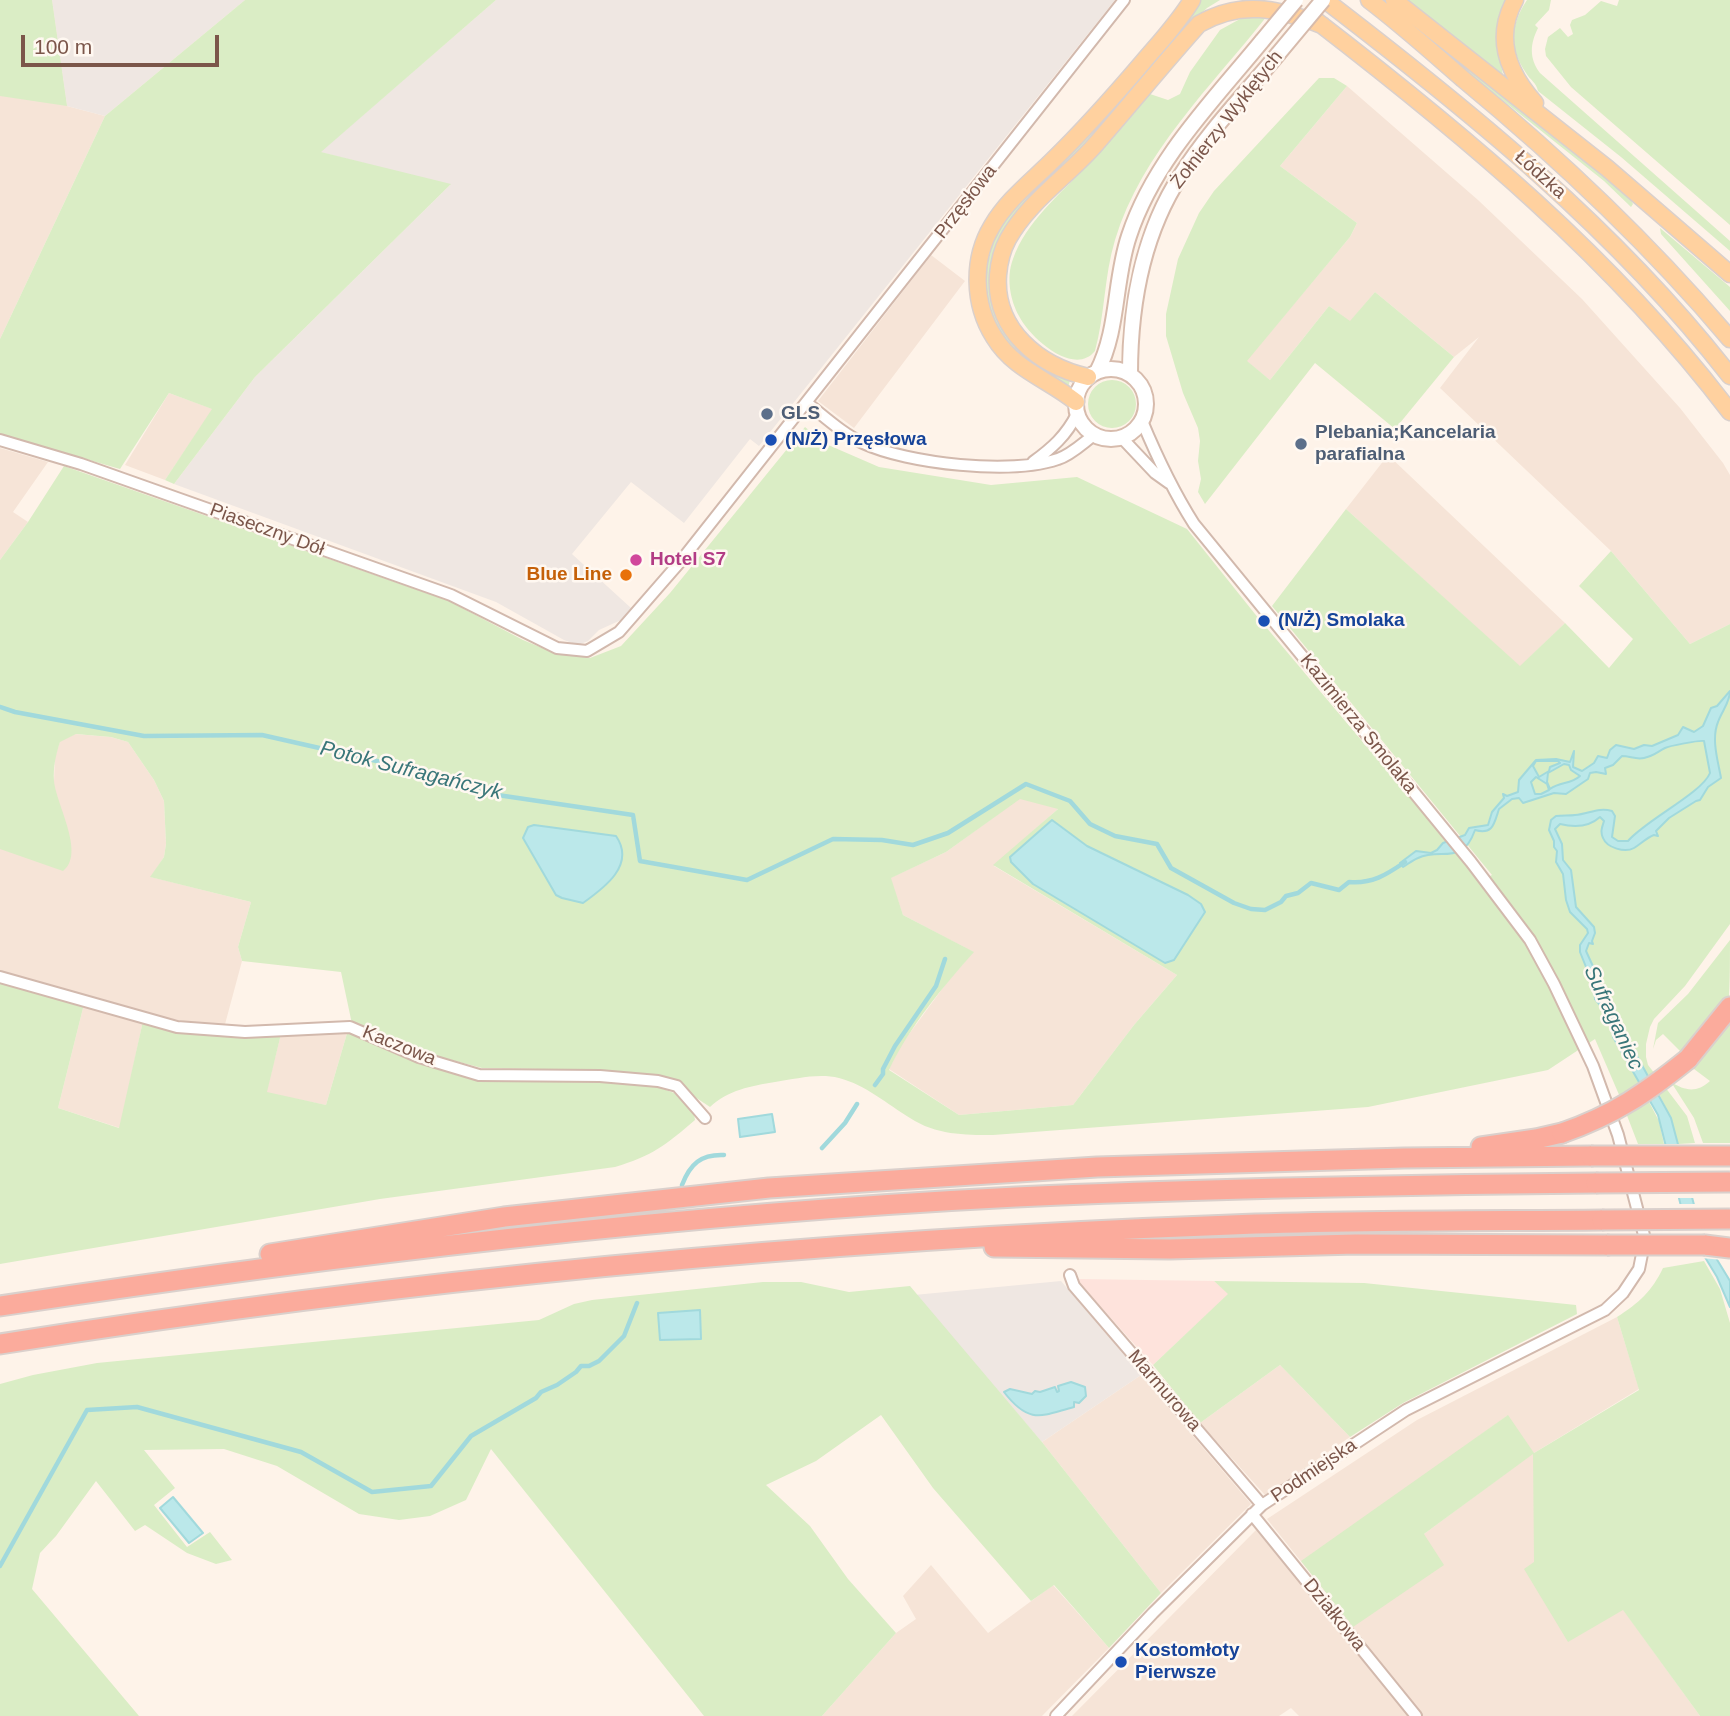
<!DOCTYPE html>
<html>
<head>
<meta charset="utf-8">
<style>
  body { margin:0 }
  #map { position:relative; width:1730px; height:1716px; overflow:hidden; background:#fef3e9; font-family:Helvetica,sans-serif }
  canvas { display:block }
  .scale { position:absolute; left:21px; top:35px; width:198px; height:32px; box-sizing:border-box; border:4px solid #7b564a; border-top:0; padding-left:9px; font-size:21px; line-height:24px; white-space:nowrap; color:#7b564a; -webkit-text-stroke:5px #fff8f1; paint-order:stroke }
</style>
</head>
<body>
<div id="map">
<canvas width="1730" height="1716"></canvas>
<div class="scale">100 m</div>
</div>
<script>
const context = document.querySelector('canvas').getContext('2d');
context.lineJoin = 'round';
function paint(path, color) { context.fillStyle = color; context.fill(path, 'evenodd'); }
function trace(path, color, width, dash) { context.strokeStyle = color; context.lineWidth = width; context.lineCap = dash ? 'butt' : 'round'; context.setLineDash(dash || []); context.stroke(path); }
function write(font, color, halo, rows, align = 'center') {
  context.font = font + ' Helvetica,sans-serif'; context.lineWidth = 5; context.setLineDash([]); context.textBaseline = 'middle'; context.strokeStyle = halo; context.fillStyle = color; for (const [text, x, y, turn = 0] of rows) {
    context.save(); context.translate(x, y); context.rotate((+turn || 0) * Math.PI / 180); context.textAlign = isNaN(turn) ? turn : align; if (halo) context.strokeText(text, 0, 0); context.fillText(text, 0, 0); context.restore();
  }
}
paint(new Path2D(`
  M0 0H52L67 106 105 116 0 339Z
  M1347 86 1478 200 1582 299 1680 408 1723 463 1730 475V624L1690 644 1611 551 1440 388 1479 337 1454 357 1375 292 1350 322 1329 306 1270 380 1246 361 1350 237 1357 223 1280 166Z
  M931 255 965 281 854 428 818 401Z
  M169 393 213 409 165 480 125 465Z
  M0 448 48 462 13 512 28 522 0 560Z
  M1388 455 1565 623 1520 667 1346 509Z
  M75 734 111 737 128 742 154 780 164 801 166 844 164 857 151 877 251 902 238 947 242 961 224 1028 133 1012 0 972V849L54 781 55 757 60 741Z
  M1020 798 1059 808 994 866 1177 975 1134 1025 1073 1105 959 1115 889 1069 901 1045 948 981 973 952 903 915 890 878 946 852Z
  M84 1004 143 1021 120 1128 58 1108Z
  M348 1030 326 1105 266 1093 281 1034Z
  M1617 1317 1639 1389 1534 1453V1562L1623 1609 1700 1716H1299L1291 1708 1279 1716H1072L1256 1530 1343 1634 1353 1626 1267 1519 1417 1420ZM1507 1416 1533 1453 1424 1534 1406 1489Z
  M1280 1365 1350 1437 1265 1495 1200 1423Z
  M1141 1375 1251 1504 1161 1593 1042 1442Z
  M931 1565 988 1633 1053 1585 1109 1648 1042 1716H822L896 1633 916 1619 903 1596Z`), '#f6e4d7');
paint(new Path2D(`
  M1078 1279 1214 1281 1229 1294 1153 1365 1082 1286Z`), '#fee3dc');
paint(new Path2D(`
  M52 0H245L105 116 67 106Z
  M496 0H1115L759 446 750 439 684 523 631 482 572 554 631 608 621 620 599 630 588 641 578 645 564 640 496 602 174 484 255 377 450 185 320 152Z
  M1061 1281 1141 1375 1042 1442 914 1295Z`), '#efe7e2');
paint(new Path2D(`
  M0 0H52L67 106 0 96Z
  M245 0H496L321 152 451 184 255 377 174 484 165 480 212 409 169 393 120 469 0 434V339L105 116Z
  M1199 0H1220L1207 8 1191 23 993 261 1019 349 1040 366 1070 380 1068 388C1048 377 1029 366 1013 350 973 313 981 250 1012 210Z
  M1377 0H1385L1591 162 1629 196 1633 204 1631 207 1604 181Z
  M1406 0H1507L1500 17 1496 33 1503 76Z
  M1527 0H1551L1549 10 1535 25 1538 28C1530 44 1529 58 1540 73L1730 241V251L1621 157 1538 91C1536 82 1531 81 1526 73 1509 48 1510 25 1527 0Z
  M1619 0H1730V225L1571 87 1546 56 1545 49 1548 37 1560 28 1568 37 1573 34 1570 25 1572 20 1585 15 1601 1 1617 6Z
  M1249 14 1267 16C1211 87 1142 152 1115 240 1104 276 1105 315 1095 351 1074 377 1030 338 1019 316 1010 300 1006 277 1013 259 1026 222 1060 194 1086 167 1109 143 1130 119 1150 94L1168 100 1180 94 1190 72 1220 30Z
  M1319 78H1334L1347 86 1280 166 1357 223 1350 237 1247 361 1270 380 1329 306 1350 321 1375 292 1454 357 1395 429 1315 363 1205 504 1198 492 1201 479 1198 461 1200 441 1198 428 1183 393 1166 336V314L1178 259 1199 213 1214 191Z
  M1660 228 1730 287V311L1661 234Z
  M1088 404a24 24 0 1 1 48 0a24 24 0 1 1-48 0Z
  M805 427 826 444 879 467 991 485 1077 477 1187 529 1255 614 1480 881 1492 875 1272 606 1346 509 1520 666 1565 623 1609 668 1633 639 1579 586 1611 551 1690 644 1730 624V924L1685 986 1654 1019 1650 1027 1646 1044V1057L1648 1065 1655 1074 1649 1078 1618 1021 1640 1084 1620 1097 1595 1039 1548 1070 1368 1107 993 1135C964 1135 936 1135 910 1118 887 1104 866 1085 839 1078 818 1073 796 1079 775 1082 751 1086 728 1090 710 1107L695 1097 679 1081 659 1076 601 1070 482 1068 421 1052 352 1024 341 972 242 961 238 947 251 902 150 877 164 857 166 844 164 801 154 780 128 742 111 737 76 734 60 742C56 754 53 767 54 781 56 804 86 854 63 871L0 849V560L28 522 64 466 449 601 523 640 552 652 590 658 621 646 670 593ZM1020 799 1058 809 993 865 1177 975 1134 1025 1073 1105 959 1115 889 1070C910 1026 942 988 974 952L903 915 891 878 946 852Z
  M1730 940C1730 954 1730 983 1729 996 1722 1016 1697 1038 1680 1051L1663 1034 1656 1040 1653 1049 1658 1023 1688 994Z
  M0 980 84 1004 58 1108 119 1128 143 1021 190 1034H281L267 1092 326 1105 348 1030 478 1079 600 1081 658 1087 674 1093 694 1114 695 1120C666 1145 652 1156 615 1167L380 1199 0 1264Z
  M1730 1017V1143H1703L1694 1118 1671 1082C1685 1091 1697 1093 1710 1081L1690 1066Z
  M1665 1087 1687 1116 1695 1143 1678 1144 1671 1118 1658 1092Z
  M1648 1100 1659 1121 1664 1144H1638L1626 1113Z
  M1704 1261 1720 1289 1730 1323V1716H1700L1623 1610 1568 1642 1524 1569 1534 1562 1533 1454 1424 1534 1444 1565 1353 1627 1301 1561 1508 1415 1534 1453 1639 1390 1617 1317C1639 1303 1652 1291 1663 1268Z
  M1214 1281 1364 1283 1576 1305 1577 1314 1403 1403 1350 1437 1280 1365 1200 1423 1153 1365 1228 1294Z
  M763 1282H801L849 1292 910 1286 1042 1442 1161 1593 1109 1648 1054 1585 1031 1601 933 1488 881 1415 816 1461 766 1485 810 1526 848 1579 896 1633 822 1716H704L491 1449 466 1500 430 1516 399 1520 359 1514 277 1466 224 1449 144 1450 175 1488 154 1505 187 1547 210 1532 232 1560 216 1564 187 1553 145 1525 135 1531 96 1481 56 1536 40 1553 32 1589 139 1716H0V1384L33 1375 97 1363 539 1320 574 1304 592 1300Z`), '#daedc5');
const water = new Path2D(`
  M1730 691C1730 702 1722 711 1718 722 1711 739 1718 761 1721 778L1708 787 1700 800 1696 801 1669 818 1656 831 1658 836 1654 835C1646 838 1641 844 1634 848 1625 853 1607 848 1603 838 1600 832 1602 827 1604 821L1600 817C1589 827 1576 828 1560 824L1555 829 1562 844 1563 860 1571 870 1576 907 1594 927 1595 933 1592 941 1593 944 1589 943 1586 951 1602 986 1600 997 1609 1007 1614 1008 1616 1018 1671 1118 1702 1235 1730 1281V1307L1717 1277 1686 1226 1658 1115 1613 1037 1612 1019 1595 999 1594 987 1580 952V945L1588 933 1587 929 1570 912 1566 900 1563 874 1556 862 1557 851 1554 847V841L1549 830 1551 820 1556 816C1562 815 1569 816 1575 815 1589 814 1598 807 1612 811L1615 816 1612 837 1618 841H1628C1646 820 1702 793 1710 773L1704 741C1699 740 1669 746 1665 748 1657 752 1654 756 1644 758 1636 760 1630 756 1622 756L1613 765 1605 768 1606 774 1596 772 1590 773 1588 779 1566 794 1554 793 1523 803 1519 798 1512 799 1499 809C1494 824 1493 835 1475 830 1462 867 1441 847 1418 858 1413 860 1408 864 1403 867L1400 863 1416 851 1431 853 1437 850 1443 843 1465 835 1469 828 1488 825 1492 812 1504 798 1503 794 1507 796 1518 792 1519 780 1536 760 1556 759 1570 762 1574 751 1573 767 1582 771 1594 763 1598 756 1607 758 1610 750 1616 745 1634 749 1644 745 1652 746 1678 735 1683 727 1694 732 1703 726 1711 708 1717 706ZM1536 761H1558L1560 763 1550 767 1549 771 1539 777 1533 766ZM1564 764 1569 765 1571 770 1580 776C1570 785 1561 781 1550 789L1547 782 1548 773ZM1536 777 1547 784 1549 790 1541 794H1535L1531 782Z
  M1052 820 1087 846 1188 895 1201 904 1205 912 1174 960 1165 963 1033 884 1011 862 1010 857Z
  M534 825 616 836C636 865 604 888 583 903L562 898 556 895 523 838 528 827Z
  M772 1114 775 1132 740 1137 738 1119Z
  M700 1310 701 1339 660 1340 658 1313Z
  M1071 1382 1085 1387 1086 1396 1079 1403 1074 1402V1407C1043 1415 1030 1426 1004 1392L1010 1389 1032 1394 1035 1391 1040 1392 1055 1387 1057 1392 1059 1391 1058 1386Z
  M173 1497 203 1533 189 1543 160 1508Z`);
paint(water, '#bbe8ea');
trace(water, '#a1d9dc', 2);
paint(new Path2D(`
  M1662 1144H1682L1696 1198H1676Z
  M1677 1204H1697L1706 1233 1723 1260 1701 1258 1687 1237Z`), '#fef3e9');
trace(new Path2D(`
  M0 707 15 712 144 736 262 735 390 764 484 793 633 815 640 861 747 880 833 839 882 840 913 845 948 833 1026 784 1070 801 1090 824 1115 836 1157 844 1171 868 1234 903 1251 909 1265 910 1281 902 1286 896 1298 893 1311 883 1339 890 1349 882C1372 884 1386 875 1405 862
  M875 1085 883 1074V1069L895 1046 936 986 945 959
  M822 1148 845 1123 857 1104
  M682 1185C690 1164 701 1154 724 1155
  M0 1566 87 1410 137 1407 301 1452 372 1492 431 1486 471 1436 536 1398 541 1392 557 1385 576 1372 581 1366H589L599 1361 624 1336 637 1303`), '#a1d9dc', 4.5);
const street = new Path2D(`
  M807 403C825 417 843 434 863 443 908 464 1012 475 1058 459 1071 455 1083 443 1094 435
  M1121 437 1155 473 1169 483
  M0 440 81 464 451 595 557 648 587 651 619 632 680 562 1124 0
  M1033 462C1052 448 1066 436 1077 414
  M0 977 177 1027 245 1032 350 1027 419 1057 479 1075 600 1076 658 1081 677 1086 705 1118
  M1070 1275 1074 1286 1262 1505
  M1252 1514 1416 1716
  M1056 1716 1153 1613 1262 1505 1406 1410 1605 1310 1623 1293 1639 1269 1645 1239 1618 1135 1593 1066 1554 984 1530 940 1471 862 1194 524C1173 491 1157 457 1142 421`);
const secondary = new Path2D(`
  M1076 404a35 35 0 1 1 70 0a35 35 0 1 1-70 0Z
  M1097 372C1119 330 1114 280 1129 236 1154 160 1212 102 1262 41
  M1130 374C1130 306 1143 233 1181 175 1208 132 1245 94 1278 54`);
const primary = new Path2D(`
  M1325 0C1471 112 1616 229 1730 376
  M1369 0C1402 25 1432 52 1463 79 1560 159 1649 243 1730 339
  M1394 0 1607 168 1730 274
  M1515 0C1494 38 1508 73 1535 103
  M1314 19C1466 136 1613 258 1730 412
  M1088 377C1039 366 994 330 998 275 999 263 1002 250 1008 239 1029 201 1067 177 1095 145 1130 105 1164 63 1199 24 1241 0 1277 8 1322 25
  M1076 402C1048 379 1014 370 994 337 973 304 972 259 992 226 1007 200 1032 181 1053 160 1085 129 1114 96 1143 62 1160 42 1178 23 1192 0`);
const highway = new Path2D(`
  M1688 1059 1730 1007
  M1481 1147 1536 1139 1562 1133
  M1705 1245 1730 1248
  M994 1247 1170 1249 1356 1244 1607 1245
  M270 1254 504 1217 769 1188 1097 1167 1404 1158 1591 1156
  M0 1306C337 1255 676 1214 1016 1197 1209 1188 1402 1185 1596 1183
  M0 1344C407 1279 818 1240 1231 1225 1354 1220 1479 1221 1602 1220`);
trace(street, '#d2b9ad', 14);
trace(secondary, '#d7bbac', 18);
trace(primary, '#dad0cc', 19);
trace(highway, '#dad0cc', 23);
trace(street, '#fff', 10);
trace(secondary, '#fff', 14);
trace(primary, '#ffd19f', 16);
trace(highway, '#fbab9c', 19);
const secondaryBridge = new Path2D(`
  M1262 41 1296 0
  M1278 54 1323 0`);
const highwayBridge = new Path2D(`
  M1562 1133C1614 1115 1646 1093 1688 1059
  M1591 1156H1730
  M1596 1183 1730 1182
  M1602 1220 1730 1219
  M1607 1245H1705`);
trace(secondaryBridge, '#d7bbac', 18, []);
trace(highwayBridge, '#dad0cc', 23, []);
trace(secondaryBridge, '#fff', 14);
trace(highwayBridge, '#fbab9c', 19);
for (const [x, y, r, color] of [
  [767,414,7,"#5c6f8a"],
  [771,440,7,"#1a4fb4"],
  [1301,444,7,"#5c6f8a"],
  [636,560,7,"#d1479c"],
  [626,575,7,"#e8710a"],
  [1264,621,7,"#1a4fb4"],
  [1121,1662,7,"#1a4fb4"]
]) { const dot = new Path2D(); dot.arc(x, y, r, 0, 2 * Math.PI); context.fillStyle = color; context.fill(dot); trace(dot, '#fff8f1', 2.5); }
write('19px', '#7b564a', '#fff8f1', [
  ["Żołnierzy Wyklętych",1227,120,-52],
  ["Łódzka",1540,175,42],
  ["Przęsłowa",966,202,-52],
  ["Piaseczny Dół",267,530,20],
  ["Kazimierza Smolaka",1358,724,51],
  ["Kaczowa",399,1046,22],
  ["Marmurowa",1164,1391,49],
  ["Podmiejska",1314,1471,-34],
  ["Działkowa",1334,1615,51]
]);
write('bold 19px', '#4e5e75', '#fff8f1', [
  ["GLS",781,414],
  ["Plebania;Kancelaria",1315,433],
  ["parafialna",1315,455]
], 'left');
write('bold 19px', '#164399', '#fff8f1', [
  ["(N/Ż) Przęsłowa",785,440],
  ["(N/Ż) Smolaka",1278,621],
  ["Kostomłoty",1135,1651],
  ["Pierwsze",1135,1673]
], 'left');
write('bold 19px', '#b23c85', '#fff8f1', [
  ["Hotel S7",650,560]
], 'left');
write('bold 19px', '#c56008', '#fff8f1', [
  ["Blue Line",612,575]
], 'right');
write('italic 21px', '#397679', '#fff8f1', [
  ["Potok Sufragańczyk",411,771,14],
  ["Sufraganiec",1613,1018,65]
]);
</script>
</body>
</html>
